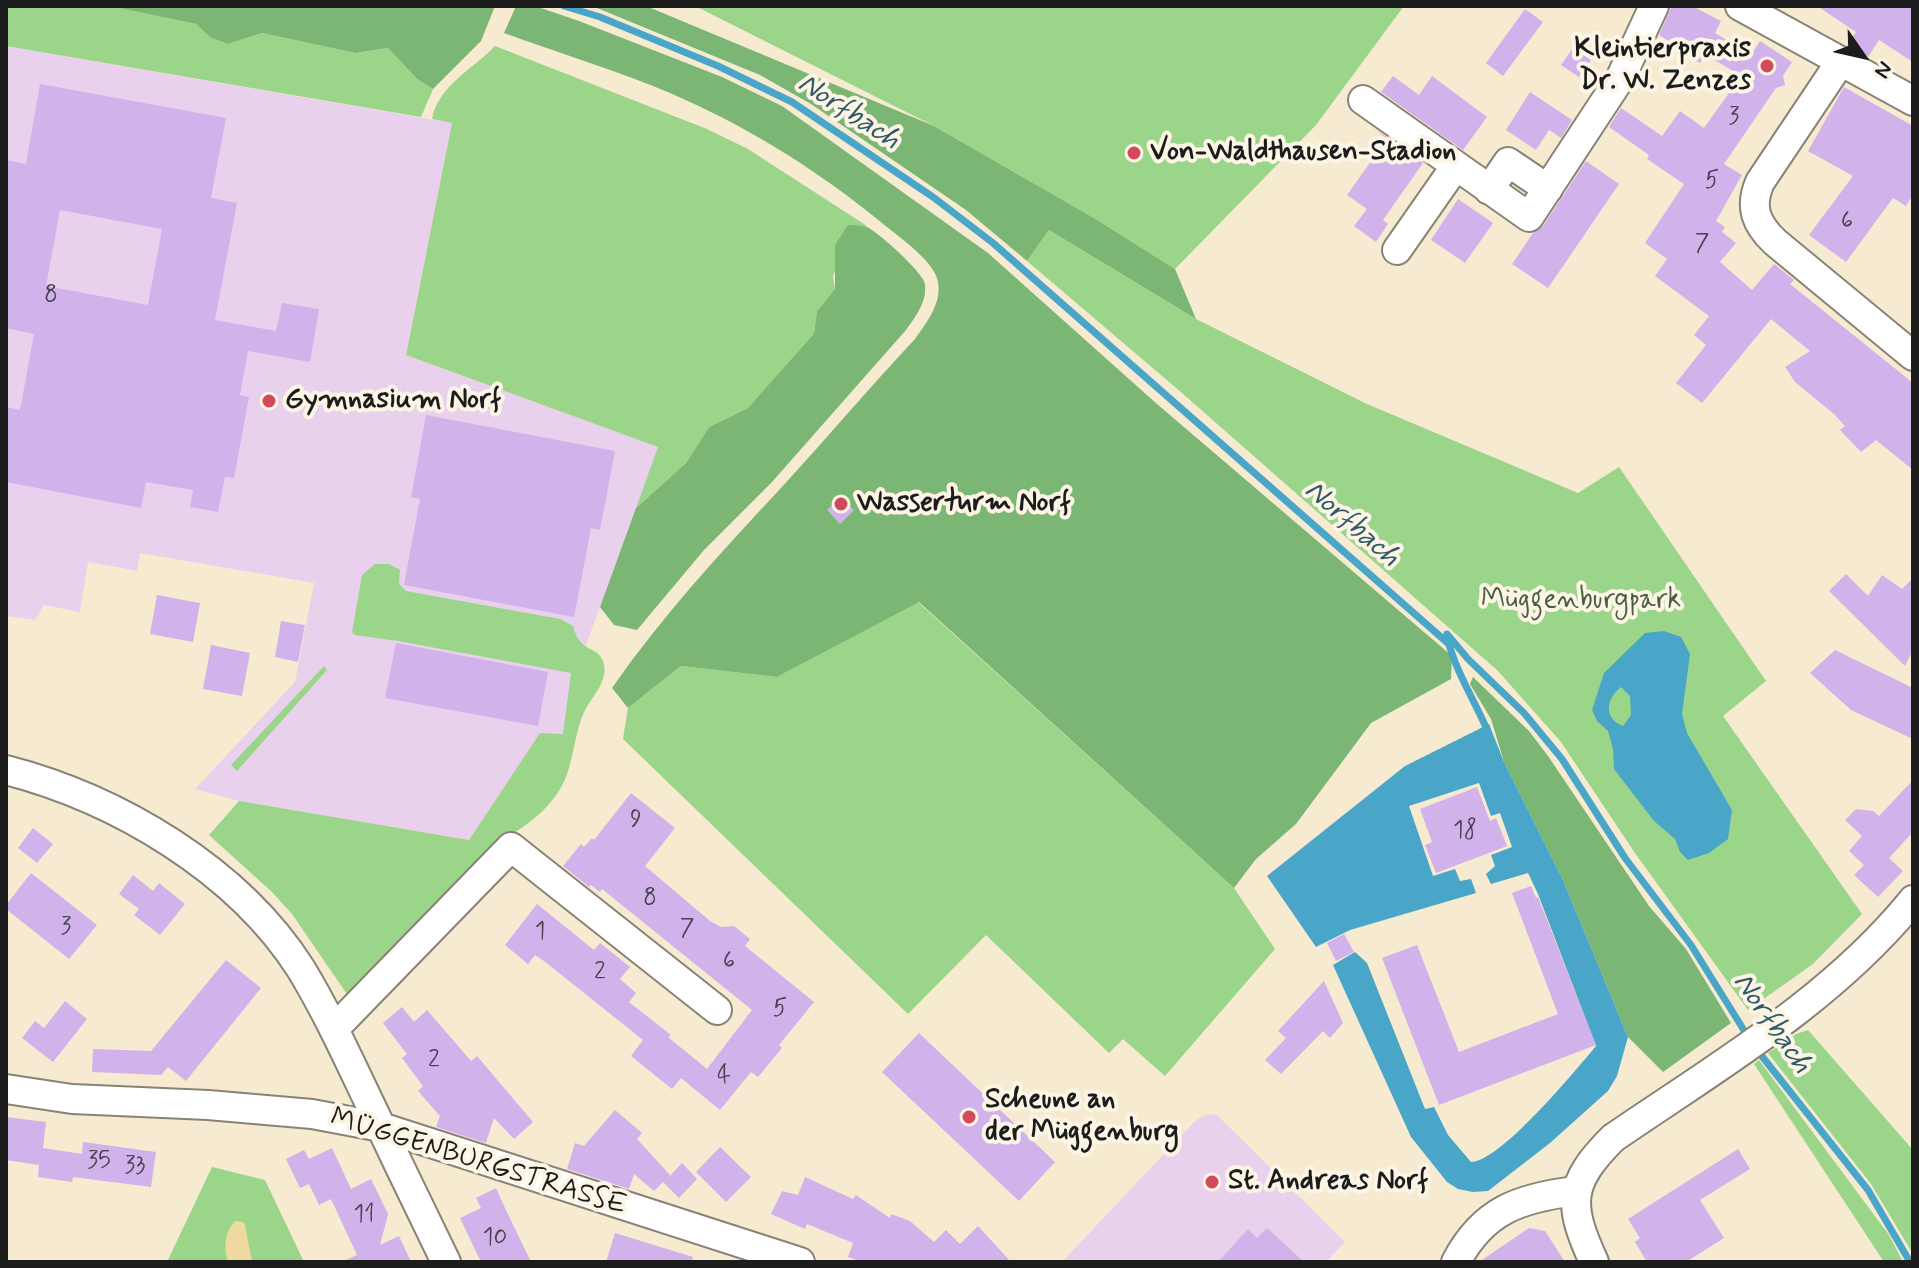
<!DOCTYPE html>
<html>
<head>
<meta charset="utf-8">
<style>
  body { margin:0 }
  #map { position:relative; width:1919px; height:1268px; overflow:hidden; background:#f6ead1; font-family:Mynerve,sans-serif }
  canvas { display:block }
  .frame { position:absolute; inset:0; border:8px solid #1c1c1c; pointer-events:none }
  .north { position:absolute; left:1823px; top:16px; width:80px; height:80px; -webkit-text-stroke:6px #fcf5e5; paint-order:stroke; rotate:124deg; font-size:22px; font-weight:700; line-height:32px; text-align:center; color:#1c1c1c }
  .north::after { content:''; display:block; margin:auto; width:28px; height:36px; background:#1c1c1c; clip-path:polygon(50% 0,100% 100%,50% 72%,0 100%) }
</style>
</head>
<body>
<div id="map">
<canvas width="1919" height="1268"></canvas>
<div class="frame"></div>
<div class="north">N</div>
</div>
<script>
const context = document.querySelector('canvas').getContext('2d');
context.lineJoin = 'round';
function paint(path, color) { context.fillStyle = color; context.fill(path, 'evenodd'); }
function trace(path, color, width, dash) { context.strokeStyle = color; context.lineWidth = width; context.lineCap = dash ? 'butt' : 'round'; context.setLineDash(dash || []); context.stroke(path); }
function write(font, color, halo, rows, align = 'center') {
  context.font = font + ' Mynerve,sans-serif'; context.lineWidth = 8; context.setLineDash([]); context.textBaseline = 'middle'; context.strokeStyle = halo; context.fillStyle = color; for (const [text, x, y, turn = 0] of rows) {
    context.save(); context.translate(x, y); context.rotate((+turn || 0) * Math.PI / 180); context.textAlign = isNaN(turn) ? turn : align; if (halo) context.strokeText(text, 0, 0); context.fillText(text, 0, 0); context.restore();
  }
}
paint(new Path2D(`
  M6 46 452 123 406 355 659 447 583 653 569 734 469 840 243 802 195 789 295 682 314 583 140 553 137 571 88 562 80 612 44 605 35 620 6 616Z
  M1216 1114 1345 1242 1326 1262H1062L1195 1121 1205 1115Z`), '#e9d1ed');
paint(new Path2D(`
  M15 6H111L129 9 196 24 211 38 228 44 262 33 355 53 388 48 417 79 433 89 421 117 6 46V8Z
  M695 6H1404L1316 125 1175 269 1094 218 934 126Z
  M495 46 707 129 748 149 867 226 848 225 833 277 835 289 817 311 814 334 805 348 748 408 709 427 686 463 636 508 658 447 406 355 452 123 432 119C438 86 473 69 495 46Z
  M1049 230 1196 319 1367 404 1578 493 1619 467 1766 681 1723 716 1862 914 1813 964 1748 1010 1635 853 1561 742 1498 671 1182 393 1027 261Z
  M375 564H389L400 570 399 584 406 591 560 619 573 626C580 654 597 645 603 661 610 680 592 696 584 712 575 732 574 756 566 777 556 803 530 825 506 837L351 1000 292 914 272 892 209 835 239 801 469 840 540 733 563 734 571 673 398 641 355 635 352 632 362 575Z
  M918 602 1234 888 1275 949 1165 1076 1123 1039 1109 1053 986 935 908 1014 623 739 628 708 681 666 777 677Z
  M324 666 327 670 237 771 231 765Z
  M1808 1030 1913 1150V1254L1871 1184 1768 1053 1796 1034Z
  M1759 1060 1889 1235 1903 1262H1884L1754 1064Z
  M212 1167 265 1180 304 1262H167Z`), '#9bd589');
paint(new Path2D(`
  M111 6H495L481 41 433 89 417 79 388 48 355 53 262 33 228 44 211 38 196 24Z
  M516 6H535L579 21 722 77 782 106 988 253 1157 404 1452 656 1451 679 1371 723 1296 824 1256 859 1234 888 919 602 777 677 681 666 628 708 612 688C662 616 721 552 781 488 826 439 869 388 915 339 927 322 944 301 937 278 932 261 901 238 887 227 817 169 738 120 653 86 605 67 554 51 504 33Z
  M592 6H646L934 126 1094 218 1175 269 1196 319 1049 230 1027 261 966 210 811 104 760 75Z
  M848 225C853 225 862 225 867 227 878 232 924 273 925 284 927 302 916 316 906 330L772 482 704 550 637 630 614 625 600 607 636 508 686 463 709 427 748 408 814 334 817 311 835 289V245Z
  M1473 677 1529 731 1548 756 1649 906 1686 949 1731 1023 1663 1072 1628 1037 1563 880 1504 762 1491 719 1470 684Z`), '#7cb675');
paint(new Path2D(`
  M235 1221 243 1222 245 1225 252 1262 228 1261C223 1248 225 1231 235 1221Z`), '#eeda9e');
paint(new Path2D(`
  M1664 631 1681 637 1690 654 1682 714 1687 733 1732 810 1728 839 1709 853 1688 860 1680 852 1675 839 1654 821 1614 769 1613 749 1608 731 1597 721 1592 710 1604 673 1645 633ZM1621 687 1630 696 1631 715 1623 726C1603 718 1606 699 1621 687Z
  M1489 724 1504 762 1563 880 1628 1037 1617 1076 1608 1091 1550 1143 1488 1191 1473 1192 1458 1189 1447 1182 1411 1137 1333 965 1355 952 1367 963 1425 1109 1434 1107 1448 1135 1471 1162C1500 1162 1576 1070 1596 1046L1538 894 1528 873 1491 884 1486 874 1495 866 1491 855 1512 847 1500 813 1491 816 1479 783 1409 806 1433 876 1455 869 1460 881 1471 879 1476 893 1350 930 1316 947 1267 876 1405 766Z`), '#4aa6c8');
trace(new Path2D(`
  M564 6 600 17 718 66 792 102 933 197 993 243 1450 645 1447 634 1468 659 1524 713 1562 759 1625 858 1691 945 1750 1040
  M1448 641C1457 674 1475 701 1488 732
  M1757 1050 1868 1190 1910 1262`), '#4aa6c8', 7);
paint(new Path2D(`
  M1672 6H1692L1721 21 1715 33 1751 55 1760 41 1792 62 1783 76 1785 85 1776 88 1724 164 1742 175 1716 221 1725 227 1722 232 1736 243 1720 262 1752 290 1774 264 1794 280 1790 284 1913 383V470L1876 440 1861 452 1840 430 1845 426 1834 414 1795 382 1785 367 1810 351 1771 319 1702 403 1676 383 1706 345 1694 335 1709 316 1655 276 1667 259 1645 243 1684 184 1647 159 1649 155 1609 127 1621 108 1662 136 1680 111 1704 128 1741 76 1705 54 1700 63 1665 45 1667 40 1659 35Z
  M1817 6H1913V62L1879 40 1868 57 1847 45 1856 32Z
  M1525 9 1543 22 1503 76 1486 63Z
  M1573 48 1591 60 1579 77 1561 65Z
  M1393 76 1419 95 1432 76 1487 117 1463 150 1381 92Z
  M40 84 226 118 211 198 237 203 215 320 276 331 282 303 319 309 310 362 248 351 240 395 249 397 234 478 225 477 218 512 190 507 193 490 146 482 141 508 6 482V407L20 410 34 334 6 328V160L26 164ZM60 210 162 229 148 305 46 286Z
  M1844 87 1913 126V194L1906 206 1893 198 1846 262 1809 235 1853 176 1808 151Z
  M1530 92 1572 120 1561 138 1549 130 1536 150 1506 130Z
  M1375 129 1423 163 1383 220 1388 224 1376 242 1354 226 1367 209 1347 195 1387 139Z
  M1586 161 1619 184 1548 288 1512 264 1533 233 1543 226Z
  M1458 199 1493 223 1465 263 1431 240Z
  M426 415 615 451 600 530 591 528 574 617 404 585 420 499 411 497Z
  M841 497 854 510 840 524 827 510Z
  M1846 574 1868 596 1882 575 1902 589 1913 578V650L1905 666 1829 591Z
  M157 595 200 603 193 642 150 634Z
  M281 621 305 625 298 662 275 657Z
  M396 643 548 672 538 726 385 698Z
  M211 645 250 653 242 696 203 689Z
  M1835 650 1913 688V739L1851 710 1810 673Z
  M1913 780V832L1889 858 1903 871 1878 897 1854 875 1864 865 1849 851 1862 836 1845 820 1856 809 1873 811 1879 816Z
  M1477 787 1490 821 1496 818 1507 846 1436 873 1425 845 1432 842 1420 809Z
  M631 793 675 828 645 866 710 921 721 927 734 926 750 939 745 946 814 1002 779 1045 782 1048 758 1077 751 1072 720 1110 681 1078 672 1089 631 1056 643 1040 544 961 535 955 528 964 505 945 537 904 594 950 600 943 630 967 620 979 636 993 629 1002 671 1035 668 1037 707 1069 752 1010 602 889 600 892 591 885 589 887 563 866 581 844 584 847 592 838 594 840Z
  M33 828 53 844 37 863 18 848Z
  M31 873 97 925 69 959 6 909V905Z
  M133 875 153 891 159 883 185 904 160 935 134 915 139 909 119 894Z
  M1531 886 1536 898 1538 897 1596 1045 1439 1105 1382 958 1417 945 1459 1052 1558 1014 1512 893Z
  M1344 934 1354 952 1336 961 1327 943Z
  M226 960 261 988 186 1081 168 1067 161 1075 92 1072 93 1049 151 1051Z
  M1324 981 1343 1023 1330 1038 1323 1031 1281 1074 1265 1060 1286 1038 1278 1031Z
  M65 1001 87 1019 53 1062 22 1038 35 1021 44 1028Z
  M402 1007 414 1022 427 1010 471 1061 477 1056 533 1122 514 1139 494 1118 486 1143 436 1127 440 1116 418 1091 423 1086 402 1058 407 1054 383 1023Z
  M919 1033 1055 1162 1019 1201 882 1072Z
  M615 1110 642 1133 637 1139 670 1175 667 1179 682 1163 697 1179 679 1198 663 1182 654 1191 634 1174 629 1189 567 1169 575 1143 584 1146Z
  M6 1117 46 1122 43 1148 82 1154 83 1142 156 1152 151 1187 73 1177 72 1182 38 1177 39 1165 6 1160Z
  M720 1147 751 1177 726 1202 696 1172Z
  M332 1148 351 1189 371 1179 388 1214 380 1245 399 1236 411 1262H341L357 1255 331 1199 319 1205 309 1184 300 1188 286 1159 304 1150 309 1159Z
  M1738 1149 1750 1169 1700 1200 1724 1238 1686 1262H1647L1635 1242 1640 1238 1628 1219Z
  M805 1177 853 1199 856 1195 890 1218 891 1214 910 1221 934 1242 946 1230 960 1244 978 1226 1011 1262H862L848 1257 853 1243 807 1224 805 1229 771 1214 782 1191 798 1195Z
  M496 1188 505 1208 531 1262H481L460 1218 481 1208 476 1198Z
  M1267 1228 1304 1262H1218L1248 1229 1257 1238Z
  M1529 1228 1545 1231 1565 1262H1479Z
  M615 1233 693 1257 692 1262H606Z`), '#d1b2eb');
const street = new Path2D(`
  M1740 6 1913 101
  M1841 61 1760 182C1749 207 1756 224 1775 242L1913 356
  M1363 100 1529 217 1621 77 1654 6
  M1489 190 1508 162 1548 189
  M1397 250 1455 167
  M6 770C118 799 238 870 301 969 327 1012 348 1058 370 1104 395 1157 420 1209 446 1262
  M334 1029 511 847 717 1010
  M6 1089 72 1099 208 1105 312 1114 381 1127 800 1262
  M1456 1262C1483 1210 1520 1198 1575 1191
  M1594 1262C1568 1205 1567 1184 1613 1138 1718 1066 1832 1000 1913 900`);
trace(street, '#898376', 32);
trace(street, '#fff', 28);
for (const [x, y, r, color] of [
  [1767,66,8,"#d1495b"],
  [1134,153,8,"#d1495b"],
  [269,401,8,"#d1495b"],
  [841,504,8,"#d1495b"],
  [969,1117,8,"#d1495b"],
  [1212,1182,8,"#d1495b"]
]) { const dot = new Path2D(); dot.arc(x, y, r, 0, 2 * Math.PI); context.fillStyle = color; context.fill(dot); trace(dot, '#fcf5e5', 3); }
write('24px', '#494250', null, [
  ["3",1734,118],
  ["5",1712,182],
  ["6",1847,222],
  ["7",1702,245],
  ["8",51,296],
  ["9",636,821],
  ["18",1465,832],
  ["8",650,899],
  ["3",66,928],
  ["7",687,930],
  ["1",540,933],
  ["6",729,962],
  ["2",600,973],
  ["5",780,1010],
  ["2",434,1061],
  ["4",724,1077],
  ["35",99,1162],
  ["33",135,1167],
  ["11",364,1216],
  ["10",495,1239]
]);
write('bold 28px', '#1c1c1c', '#fcf5e5', [
  ["Kleintierpraxis",1751,50,"right"],
  ["Dr. W. Zenzes",1751,82,"right"],
  ["Von-Waldthausen-Stadion",1150,153],
  ["Gymnasium Norf",285,401],
  ["Wasserturm Norf",857,504],
  ["Scheune an",985,1101],
  ["der Müggenburg",985,1133],
  ["St. Andreas Norf",1228,1182]
], 'left');
write('28px', '#485d42', '#fcf5e5', [
  ["Müggenburgpark",1581,601]
]);
write('28px', '#1c1c1c', '#fcf5e5', [
  ["MÜGGENBURGSTRASSE",478,1163,17]
]);
write('italic 30px', '#315a69', '#fcf5e5', [
  ["Norfbach",848,113,33],
  ["Norfbach",1351,525,41],
  ["Norfbach",1771,1024,55]
]);
</script>
</body>
</html>
